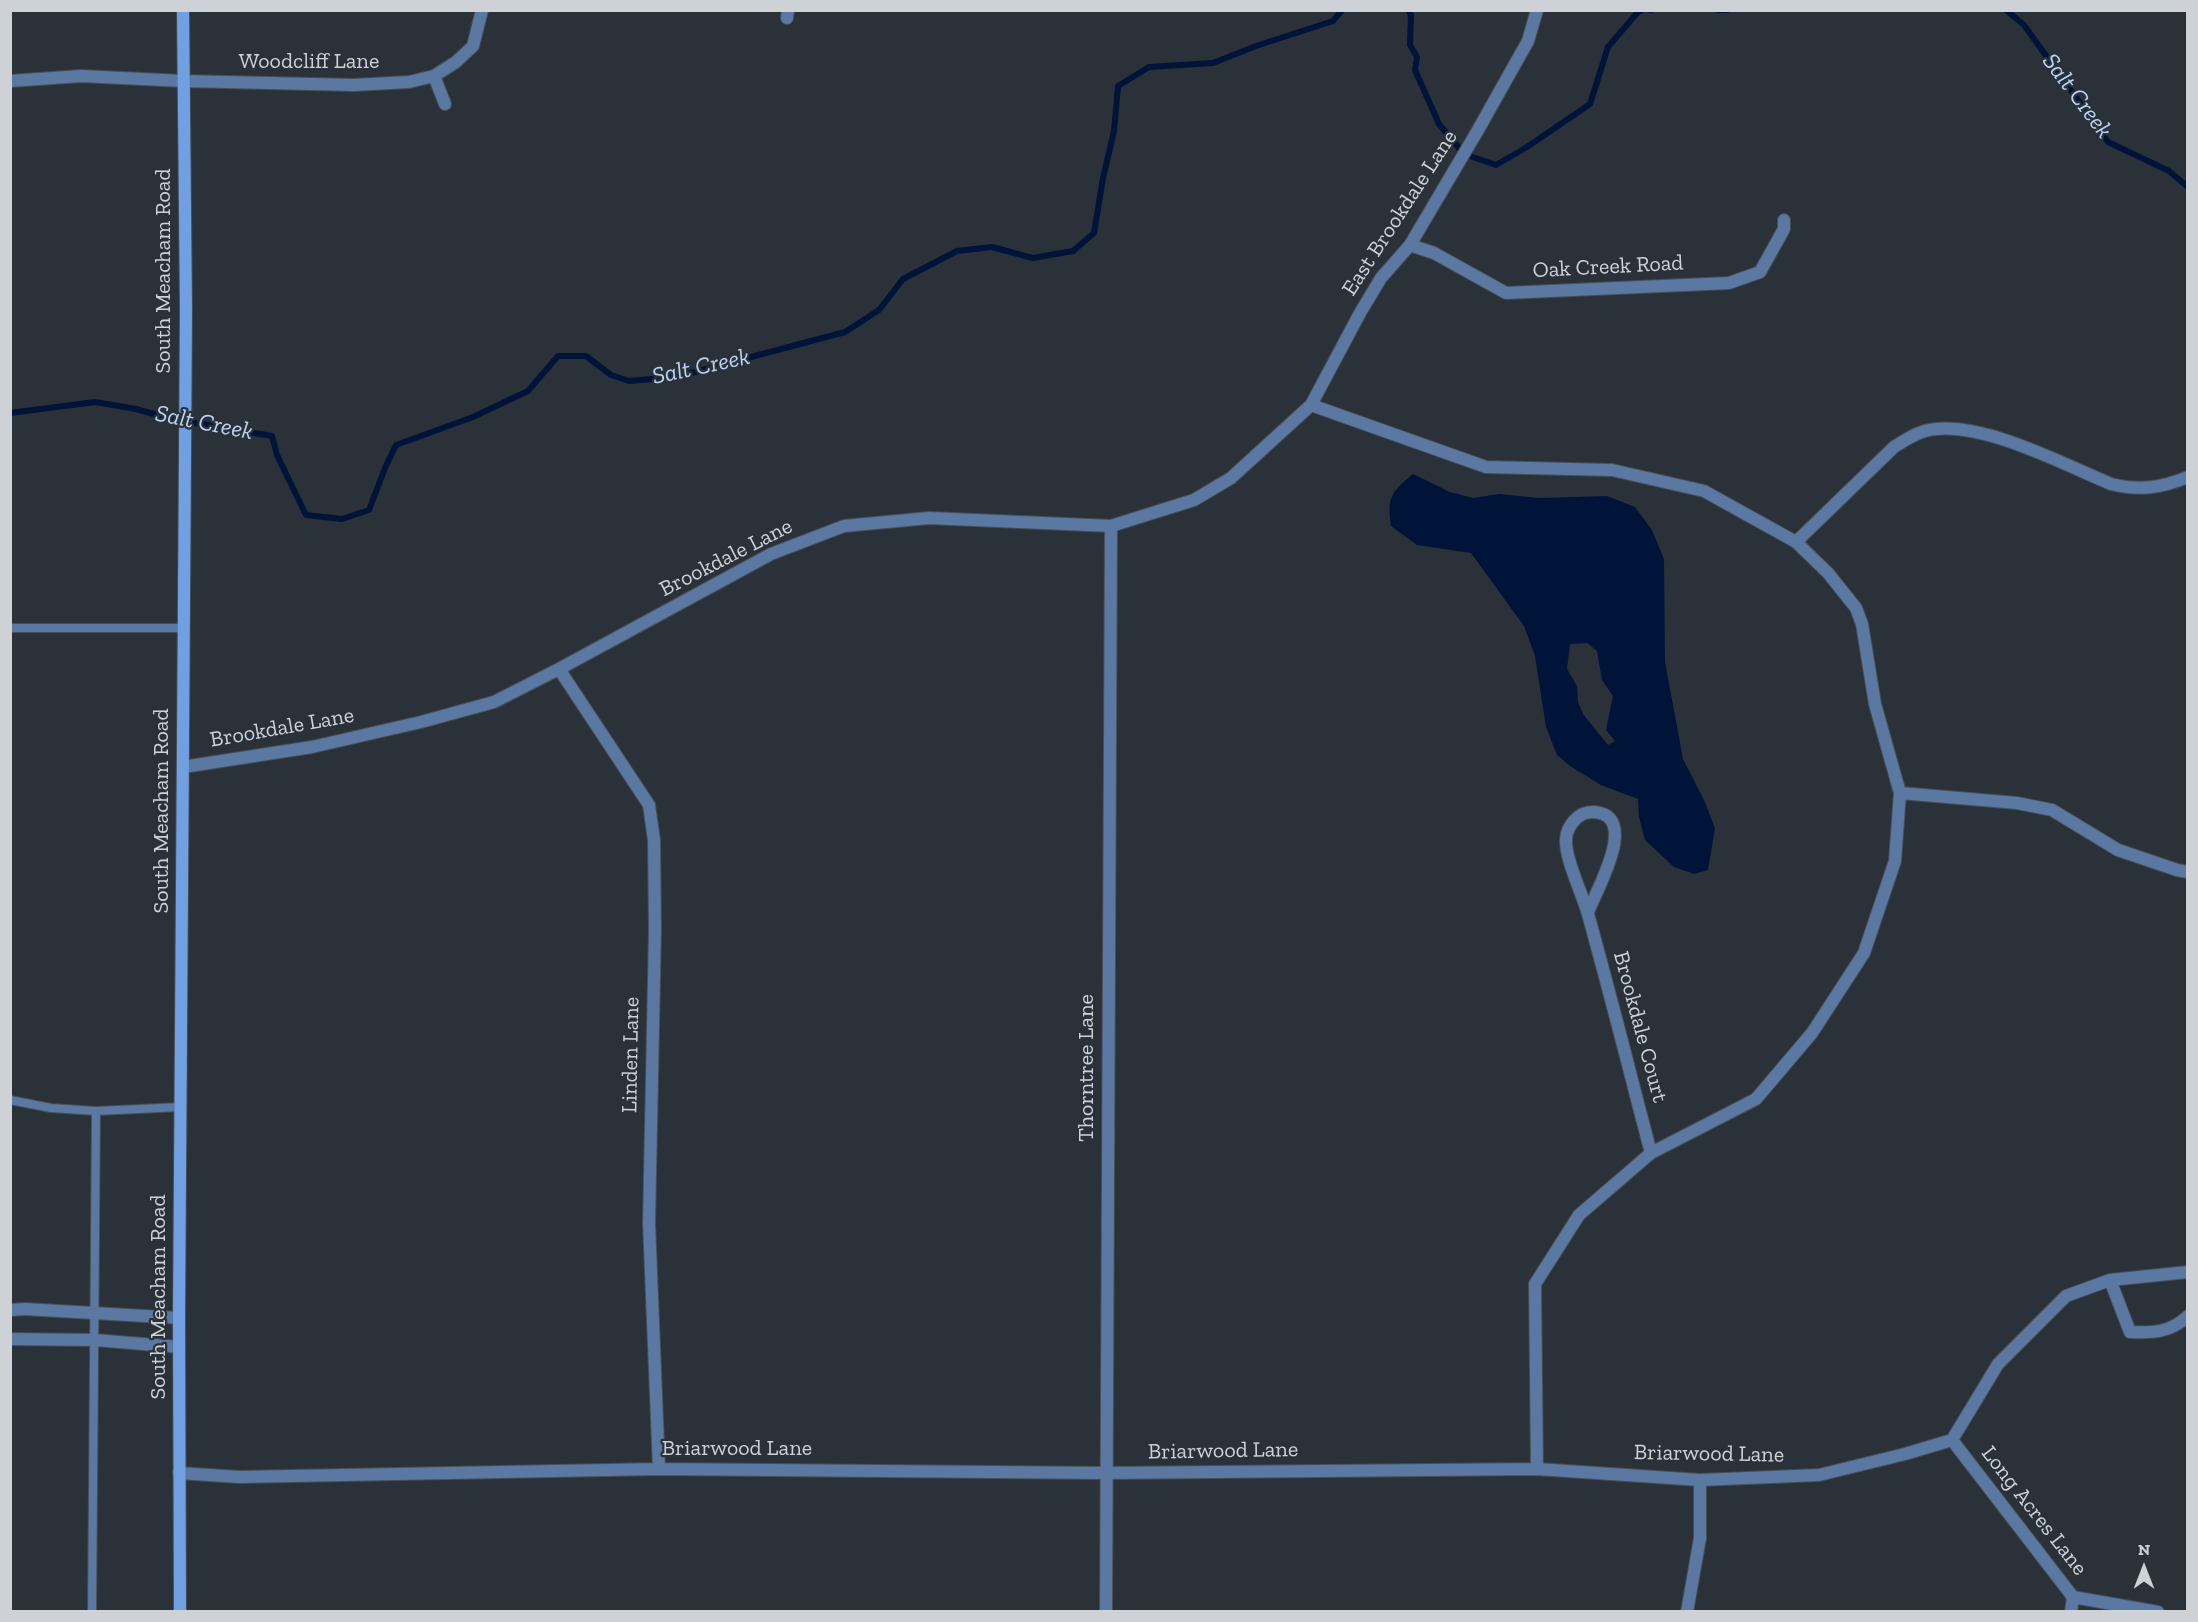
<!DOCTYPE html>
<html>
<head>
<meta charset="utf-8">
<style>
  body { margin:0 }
  #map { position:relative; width:2198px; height:1622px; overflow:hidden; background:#2a3139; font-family:"Zilla Slab",serif }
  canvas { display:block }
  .frame { position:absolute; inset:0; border:12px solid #ced2d7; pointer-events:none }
  .north { position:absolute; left:2114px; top:1538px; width:60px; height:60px; -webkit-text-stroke:4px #2a3139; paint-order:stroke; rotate:0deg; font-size:16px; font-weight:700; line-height:24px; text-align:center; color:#ced2d7 }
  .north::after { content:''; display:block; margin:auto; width:21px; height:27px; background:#ced2d7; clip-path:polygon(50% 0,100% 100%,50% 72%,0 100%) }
</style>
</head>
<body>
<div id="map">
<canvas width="2198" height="1622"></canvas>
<div class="frame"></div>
<div class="north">N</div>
</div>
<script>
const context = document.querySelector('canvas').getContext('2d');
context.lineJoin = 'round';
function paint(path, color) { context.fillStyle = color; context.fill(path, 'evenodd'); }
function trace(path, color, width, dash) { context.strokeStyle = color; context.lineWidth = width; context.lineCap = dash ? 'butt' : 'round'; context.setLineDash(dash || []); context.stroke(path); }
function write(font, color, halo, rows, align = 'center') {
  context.font = font + ' "Zilla Slab",serif'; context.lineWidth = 4.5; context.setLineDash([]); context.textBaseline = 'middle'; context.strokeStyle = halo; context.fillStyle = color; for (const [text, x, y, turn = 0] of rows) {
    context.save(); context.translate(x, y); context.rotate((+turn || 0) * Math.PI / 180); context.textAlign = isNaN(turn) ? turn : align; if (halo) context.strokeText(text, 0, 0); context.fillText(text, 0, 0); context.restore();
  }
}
paint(new Path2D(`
  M1413 474 1450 492 1473 498 1499 494 1539 498 1607 496 1635 507 1652 530 1664 559 1665 662 1683 759 1704 800 1715 828 1708 870 1694 874 1674 867 1645 840 1639 817 1638 799 1601 785 1570 766 1557 755 1546 727 1535 656 1524 626 1471 553 1417 545 1391 526C1387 497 1391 492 1413 474ZM1587 643 1597 651 1602 680 1613 696 1606 730 1615 741 1608 745 1583 714 1578 702 1577 686 1567 669 1570 644Z`), '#001339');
trace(new Path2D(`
  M1408 10 1411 15 1410 45 1417 57 1415 70 1439 124 1464 154 1496 165 1527 147 1590 104 1608 47 1638 12 1642 10
  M1650 10H1652
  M1718 10H1727
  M2006 10 2024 25 2108 142 2169 171 2188 187
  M10 413 95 402 136 409 172 419 272 436 277 455 306 515 342 519 369 510 385 468 396 445 473 417 528 391 558 356H586L611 375 629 381 676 377 845 332 879 310 903 279 957 251 992 247 1033 258 1073 251 1094 233 1103 178 1114 131 1118 86 1149 67 1213 63 1256 46 1333 21 1342 10`), '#001339', 6);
const service = new Path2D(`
  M10 628H184
  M10 1100 51 1108 96 1111 181 1107
  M92 1612 96 1111`);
const minor = new Path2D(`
  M787 18 788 10
  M434 76 445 104
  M10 81 81 76 183 81 354 85 409 82 434 76 456 62 473 46 482 10
  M1410 245 1434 253 1506 293 1729 283 1760 272 1784 229V220
  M1311 405 1486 467 1612 470 1704 491 1796 542 1828 573 1856 608 1862 624 1875 704 1900 793
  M1796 542 1894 447C1907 439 1920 430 1936 429 1988 424 2063 464 2111 484 2139 491 2161 488 2188 477
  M559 669 649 805 654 840 655 930 649 1223 659 1469
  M183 767 312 747 421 722 494 702 559 669 771 554 844 526 929 518 1111 526 1194 500 1231 478 1311 405 1360 313 1381 278 1410 245 1478 130 1528 41 1537 10
  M1588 912C1596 891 1642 813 1592 812 1578 812 1567 826 1566 839 1565 859 1582 893 1588 914 1610 993 1630 1073 1651 1153
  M2110 1280 2130 1332C2152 1333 2170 1333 2188 1316
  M10 1310 25 1309 179 1318
  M10 1339 95 1340 179 1347
  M1952 1440 2073 1597 2158 1612
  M1537 1469 1535 1284 1579 1215 1651 1153 1756 1099 1812 1033 1864 953 1895 861 1900 793 2017 803 2052 810 2118 850 2177 870 2188 872
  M179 1473 239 1477 659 1469 1106 1473 1537 1469 1700 1480 1819 1475 1905 1454 1952 1440 1998 1364 2066 1296 2110 1280 2188 1272
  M1106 1612 1111 526
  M1687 1612 1700 1538V1480
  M2071 1612 2073 1597`);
const secondary = new Path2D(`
  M180 1612 179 1318 186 310 183 10`);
trace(service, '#484e55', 10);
trace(minor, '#484e55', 14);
trace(secondary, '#484e55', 14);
trace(service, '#5a78a1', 8);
trace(minor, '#5a78a1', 12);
trace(secondary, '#70a0e1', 12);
write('22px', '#ced2d7', '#2a3139', [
  ["Woodcliff Lane",309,62],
  ["East Brookdale Lane",1400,213,-57],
  ["Oak Creek Road",1608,267,-3],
  ["South Meacham Road",164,271,-90],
  ["Brookdale Lane",726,558,-27],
  ["Brookdale Lane",282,728,-10],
  ["South Meacham Road",162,811,-90],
  ["Brookdale Court",1640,1027,75],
  ["Linden Lane",631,1055,-89],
  ["Thorntree Lane",1087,1068,-90],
  ["South Meacham Road",159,1297,-90],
  ["Briarwood Lane",737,1449],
  ["Briarwood Lane",1223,1451,-1],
  ["Briarwood Lane",1709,1454,1],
  ["Long Acres Lane",2034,1511,52]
]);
write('italic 24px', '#bcd4f4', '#2a3139', [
  ["Salt Creek",2077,96,53],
  ["Salt Creek",701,367,-12],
  ["Salt Creek",204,423,11]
]);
</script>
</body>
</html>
